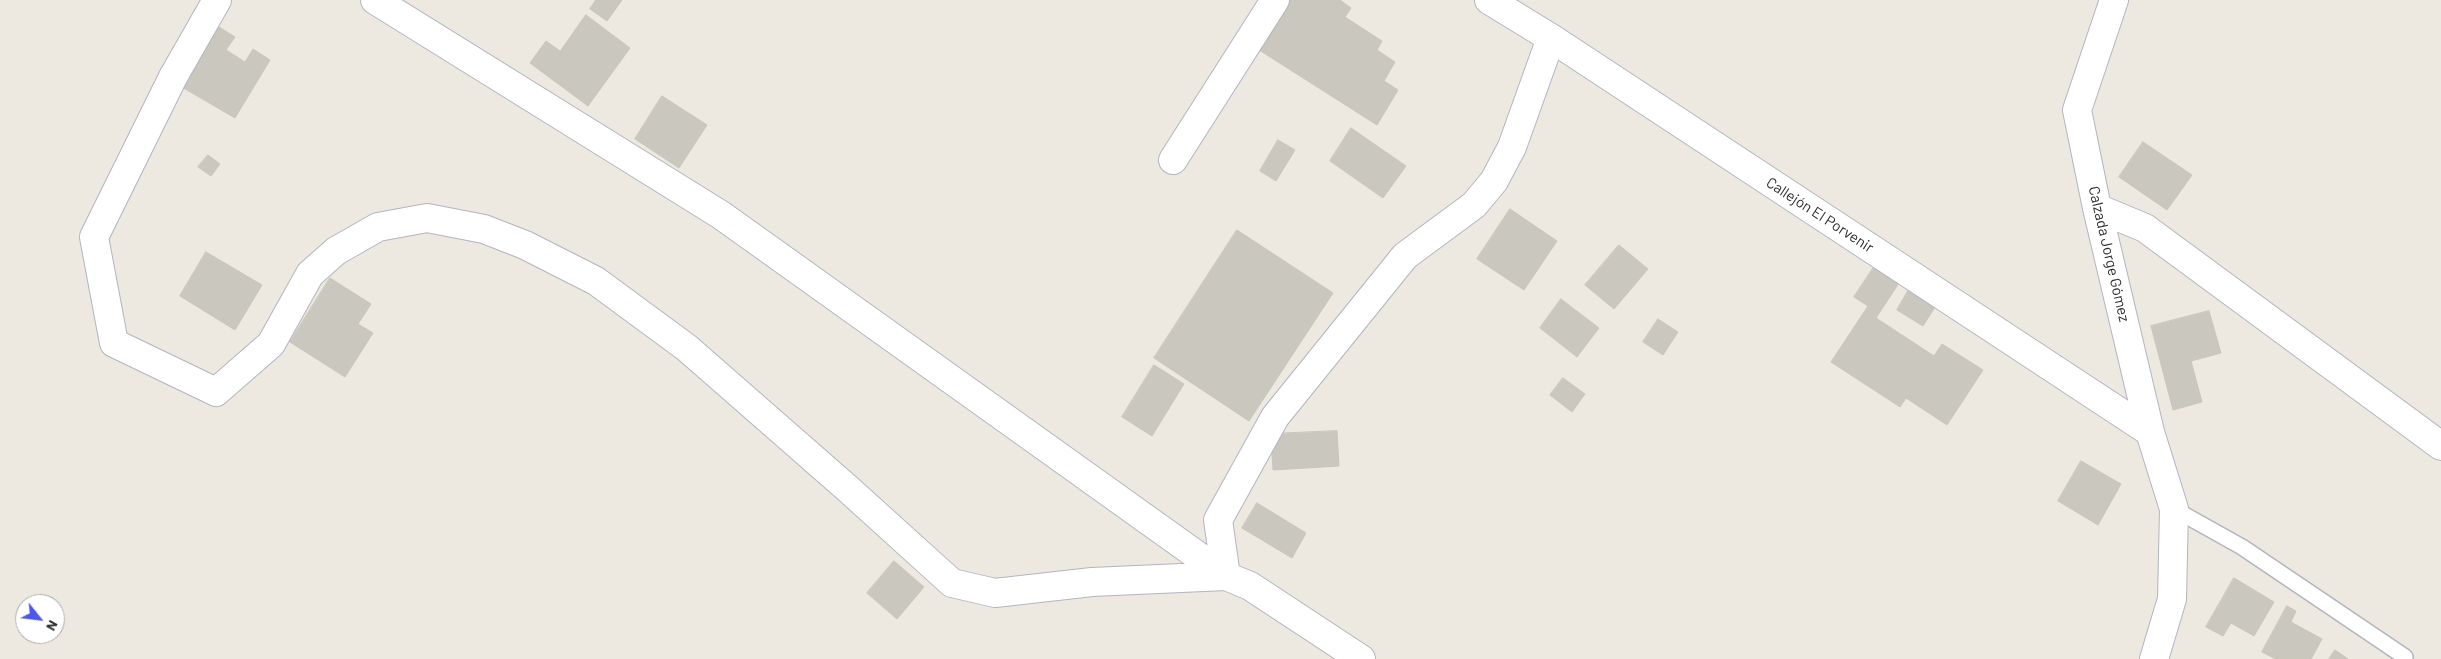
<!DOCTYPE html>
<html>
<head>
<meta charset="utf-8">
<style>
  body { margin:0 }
  #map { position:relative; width:2441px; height:659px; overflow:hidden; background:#ede9e0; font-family:Barlow,sans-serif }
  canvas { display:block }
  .north { position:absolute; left:15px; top:594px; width:50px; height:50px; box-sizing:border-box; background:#fff; border:1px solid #ababab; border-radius:50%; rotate:119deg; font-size:14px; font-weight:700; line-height:20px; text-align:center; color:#2d2d2d }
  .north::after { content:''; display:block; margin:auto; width:18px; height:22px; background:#4c57ee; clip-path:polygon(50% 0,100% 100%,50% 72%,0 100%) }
</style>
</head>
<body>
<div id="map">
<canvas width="2441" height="659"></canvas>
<div class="north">N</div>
</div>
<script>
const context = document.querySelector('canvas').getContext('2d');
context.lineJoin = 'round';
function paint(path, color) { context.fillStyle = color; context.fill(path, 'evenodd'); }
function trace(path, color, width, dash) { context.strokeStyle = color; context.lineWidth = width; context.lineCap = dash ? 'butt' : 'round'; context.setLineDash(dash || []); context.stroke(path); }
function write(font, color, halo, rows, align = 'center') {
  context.font = font + ' Barlow,sans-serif'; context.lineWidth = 4.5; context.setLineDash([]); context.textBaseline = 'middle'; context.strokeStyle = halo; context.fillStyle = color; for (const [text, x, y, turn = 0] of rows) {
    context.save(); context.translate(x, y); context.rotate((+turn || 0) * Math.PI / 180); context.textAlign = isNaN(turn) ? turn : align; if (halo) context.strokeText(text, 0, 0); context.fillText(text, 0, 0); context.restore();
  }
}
const building = new Path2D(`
  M596 0H622L607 21 590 9Z
  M1286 0H1340L1351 8 1345 17 1382 41 1377 50 1395 62 1384 81 1398 90 1377 125 1256 48Z
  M586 15 630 48 588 106 530 63 546 41 560 51Z
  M216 25 235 37 226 50 245 62 253 49 270 60 235 118 180 86Z
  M662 96 707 125 679 168 635 139Z
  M1351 128 1406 166 1383 198 1330 161Z
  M1278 140 1295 150 1276 181 1260 171Z
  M2143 142 2192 175 2167 210 2119 177Z
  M208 155 220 164 211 176 198 167Z
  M1510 209 1557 241 1524 290 1477 259Z
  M1237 230 1333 293 1249 421 1154 358Z
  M1619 245 1648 269 1614 309 1585 285Z
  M206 252 262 285 235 330 180 296Z
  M1874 267 1899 283 1876 318 1934 356 1942 344 1983 370 1947 425 1906 398 1900 407 1831 362 1868 306 1854 297Z
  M330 278 371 304 358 324 373 333 345 377 290 342Z
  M1908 291 1935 307 1923 326 1897 310Z
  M1561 299 1599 328 1577 357 1540 328Z
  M2209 311 2221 353 2191 361 2202 402 2173 410 2151 326Z
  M1658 319 1678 332 1663 355 1643 342Z
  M1154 365 1184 384 1152 436 1122 417Z
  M1563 378 1585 394 1572 412 1550 395Z
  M1337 431 1339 466 1273 470 1271 434Z
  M2081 461 2121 484 2098 525 2058 501Z
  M1257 503 1306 533 1292 558 1242 528Z
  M894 561 924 587 897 619 867 593Z
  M2234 578 2274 602 2254 636 2231 623 2223 636 2206 627Z
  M2287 606 2296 611 2291 622 2322 639 2311 659H2276L2262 652Z
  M2335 650 2348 659H2329Z`);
paint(building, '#c9c7be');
trace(building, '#c9c5ba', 1);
const lane = new Path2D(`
  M2174 509 2242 547 2405 657`);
const street = new Path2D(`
  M217 0 173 77 94 237 114 343 216 392 271 344 310 274 336 251 378 227 427 218 484 229 525 245 596 281 687 348 847 488 952 583 995 593 1092 582 1226 576 1218 520 1275 417 1405 256 1474 205 1494 181 1512 147 1551 38
  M375 0 721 215 1226 576 1250 586 1361 659
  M1489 0 1551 38 2150 432
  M2114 0 2077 110 2097 208 2150 432 2174 509 2172 599 2154 659
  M1173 160 1275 0
  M2097 208 2145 228 2441 446`);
trace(lane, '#b3b4bf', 18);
trace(street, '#b3b4bf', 30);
trace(lane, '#fff', 15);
trace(street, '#fff', 28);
write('15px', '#2d2d2d', '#fff', [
  ["Callejón El Porvenir",1820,215,33],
  ["Calzada Jorge Gómez",2109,254,77]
]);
</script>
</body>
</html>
